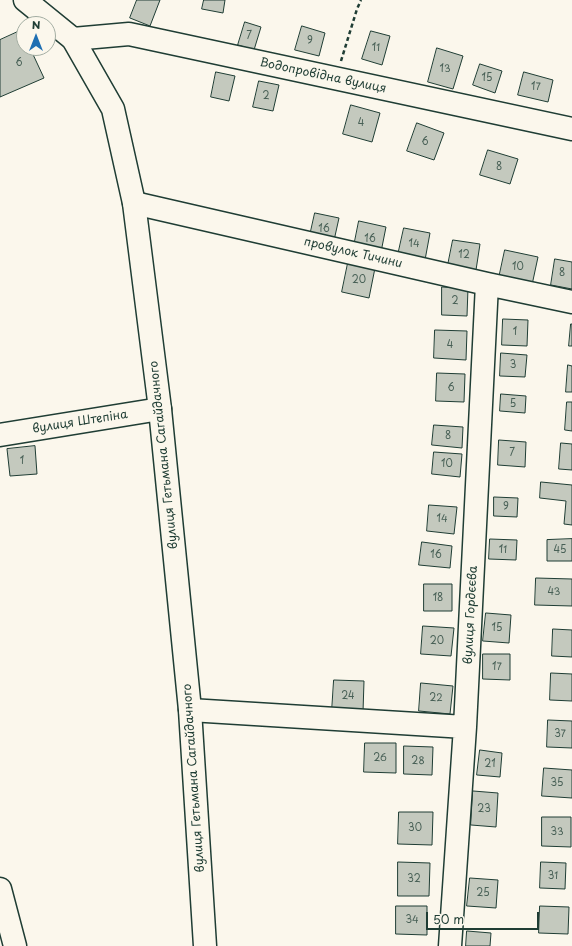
<!DOCTYPE html>
<html>
<head>
<meta charset="utf-8">
<style>
  body { margin:0 }
  #map { position:relative; width:572px; height:946px; overflow:hidden; background:#fbf7ec; font-family:"Playpen Sans",sans-serif }
  canvas { display:block }
  .north { position:absolute; left:16px; top:16px; width:40px; height:40px; box-sizing:border-box; background:#fbf7ec; border:1px solid #a3ada2; border-radius:50%; rotate:0deg; font-size:11px; font-weight:700; line-height:16px; text-align:center; color:#1f3d34 }
  .north::after { content:''; display:block; margin:auto; width:14px; height:18px; background:#1f6fb2; clip-path:polygon(50% 0,100% 100%,50% 72%,0 100%) }
  .scale { position:absolute; left:426px; top:912px; width:113px; height:18px; box-sizing:border-box; border:2px solid #1f3d34; border-top:0; padding-left:5px; font-size:12px; line-height:14px; white-space:nowrap; color:#1f3d34; -webkit-text-stroke:3px #fbf7ec; paint-order:stroke }
</style>
</head>
<body>
<div id="map">
<canvas width="572" height="946"></canvas>
<div class="north">N</div>
<div class="scale">50 m</div>
</div>
<script>
const context = document.querySelector('canvas').getContext('2d');
context.lineJoin = 'round';
function paint(path, color) { context.fillStyle = color; context.fill(path, 'evenodd'); }
function trace(path, color, width, dash) { context.strokeStyle = color; context.lineWidth = width; context.lineCap = dash ? 'butt' : 'round'; context.setLineDash(dash || []); context.stroke(path); }
function write(font, color, halo, rows, align = 'center') {
  context.font = font + ' "Playpen Sans",sans-serif'; context.lineWidth = 3; context.setLineDash([]); context.textBaseline = 'middle'; context.strokeStyle = halo; context.fillStyle = color; for (const [text, x, y, turn = 0] of rows) {
    context.save(); context.translate(x, y); context.rotate((+turn || 0) * Math.PI / 180); context.textAlign = isNaN(turn) ? turn : align; if (halo) context.strokeText(text, 0, 0); context.fillText(text, 0, 0); context.restore();
  }
}
const building = new Path2D(`
  M137 0H160L150 26 130 18Z
  M204 0H225L223 13 202 9Z
  M245 22 261 27 254 50 238 45Z
  M302 26 325 33 319 56 295 50Z
  M22 30 24 34V48H30L44 78 0 97V40Z
  M371 31 390 36 382 65 362 59Z
  M437 48 463 56 453 89 428 82Z
  M480 64 502 71 495 93 473 85Z
  M216 72 235 76 229 101 211 97Z
  M524 72 553 80 548 102 518 95Z
  M259 81 279 85 273 111 253 107Z
  M351 105 380 113 372 142 343 134Z
  M417 123 444 133 434 160 407 151Z
  M488 150 518 159 510 184 480 175Z
  M315 213 339 218 333 245 309 240Z
  M359 221 386 227 380 257 353 251Z
  M404 228 430 233 425 260 398 255Z
  M453 240 480 244 476 270 448 265Z
  M505 250 538 257 532 285 499 278Z
  M555 259 572 262V289L551 285Z
  M348 263 375 268 369 298 342 292Z
  M442 287 468 288 467 316 442 315Z
  M503 319 528 320 527 346 502 345Z
  M571 324H572V346H569Z
  M435 330 467 331 466 360 434 358Z
  M501 353 527 355 525 377 500 376Z
  M568 365 572 366V392H566Z
  M437 373 465 374 464 402 436 401Z
  M501 394 526 396 525 413 500 411Z
  M567 402H572V431L565 430Z
  M434 425 463 427 462 448 432 445Z
  M499 440 526 442 525 467 498 465Z
  M561 443 572 444V470L559 469Z
  M35 446 37 474 10 476 7 449Z
  M434 452 462 454 460 477 432 474Z
  M541 482 572 485V525L564 524 566 501 540 498Z
  M494 497 518 498 517 517 494 516Z
  M429 505 457 507 454 534 427 531Z
  M490 539 517 540 516 560 489 559Z
  M572 539V561H547V540Z
  M422 542 452 546 450 568 419 565Z
  M536 578 572 579V606L535 605Z
  M424 584H452V611H424Z
  M486 613 511 615 509 643 483 641Z
  M423 626 454 628 451 656 421 654Z
  M553 629 572 630V657L552 656Z
  M483 654H510V680L483 679Z
  M551 673 572 674V701L550 700Z
  M334 680 364 681 363 712 332 711Z
  M421 683 453 686 450 714 419 711Z
  M548 720 572 721V748L547 747Z
  M365 743H396V773L364 772Z
  M404 746 433 747 432 775 404 774Z
  M480 750 502 753 500 777 477 775Z
  M544 768 572 770V798L542 796Z
  M473 791 498 793 496 827 471 825Z
  M399 812H433L432 845 398 844Z
  M542 817H571V847L542 846Z
  M398 862 430 863 429 896H398Z
  M541 862 566 863 565 889 540 888Z
  M470 878 498 880 496 908 467 906Z
  M396 906H427V935L396 934Z
  M540 906 569 907 568 934 539 933Z
  M467 931 491 933 490 946H466Z`);
paint(building, '#c4c9be');
trace(building, '#1f3d34', 1);
const minor = new Path2D(`
  M73 39 129 34 572 129
  M134 203 487 284 572 302
  M0 435 160 409
  M190 710 465 727
  M0 889 15 946
  M450 946 465 727 487 284`);
const major = new Path2D(`
  M25 0 73 39 113 109 134 203 160 409 190 710 205 946`);
trace(minor, '#1f3d34', 25);
trace(major, '#1f3d34', 25);
trace(new Path2D(`
  M341 61 357 9 361 0`), '#1f3d34', 2.5, [4, 3]);
trace(minor, '#fbf7ec', 22);
trace(major, '#fbf7ec', 22);
write('10px', '#486056', null, [
  ["7",249,36],
  ["9",310,41],
  ["11",376,48],
  ["6",19,63],
  ["13",445,69],
  ["15",487,78],
  ["17",536,87],
  ["2",266,96],
  ["4",361,123],
  ["6",425,142],
  ["8",499,167],
  ["16",324,229],
  ["16",370,239],
  ["14",414,244],
  ["12",464,255],
  ["10",518,267],
  ["8",562,273],
  ["20",359,280],
  ["2",455,301],
  ["1",515,332],
  ["4",450,345],
  ["3",513,365],
  ["6",451,388],
  ["5",513,404],
  ["8",448,436],
  ["7",512,453],
  ["1",22,461],
  ["10",447,464],
  ["9",506,507],
  ["14",442,519],
  ["11",503,550],
  ["45",560,550],
  ["16",436,555],
  ["43",554,592],
  ["18",438,598],
  ["15",497,628],
  ["20",437,641],
  ["17",497,667],
  ["24",348,696],
  ["22",436,698],
  ["37",560,734],
  ["26",380,758],
  ["28",418,761],
  ["21",490,764],
  ["35",557,783],
  ["23",484,809],
  ["30",415,828],
  ["33",557,832],
  ["31",553,876],
  ["32",414,879],
  ["25",483,893],
  ["34",412,920]
]);
write('12px', '#1f3d34', '#fbf7ec', [
  ["Водопровідна вулиця",323,76,12],
  ["провулок Тичини",353,253,13],
  ["вулиця Штепіна",80,422,-9],
  ["вулиця Гетьмана Сагайдачного",164,455,-96],
  ["вулиця Гордєєва",471,615,-87],
  ["вулиця Гетьмана Сагайдачного",194,778,-94]
]);
</script>
</body>
</html>
